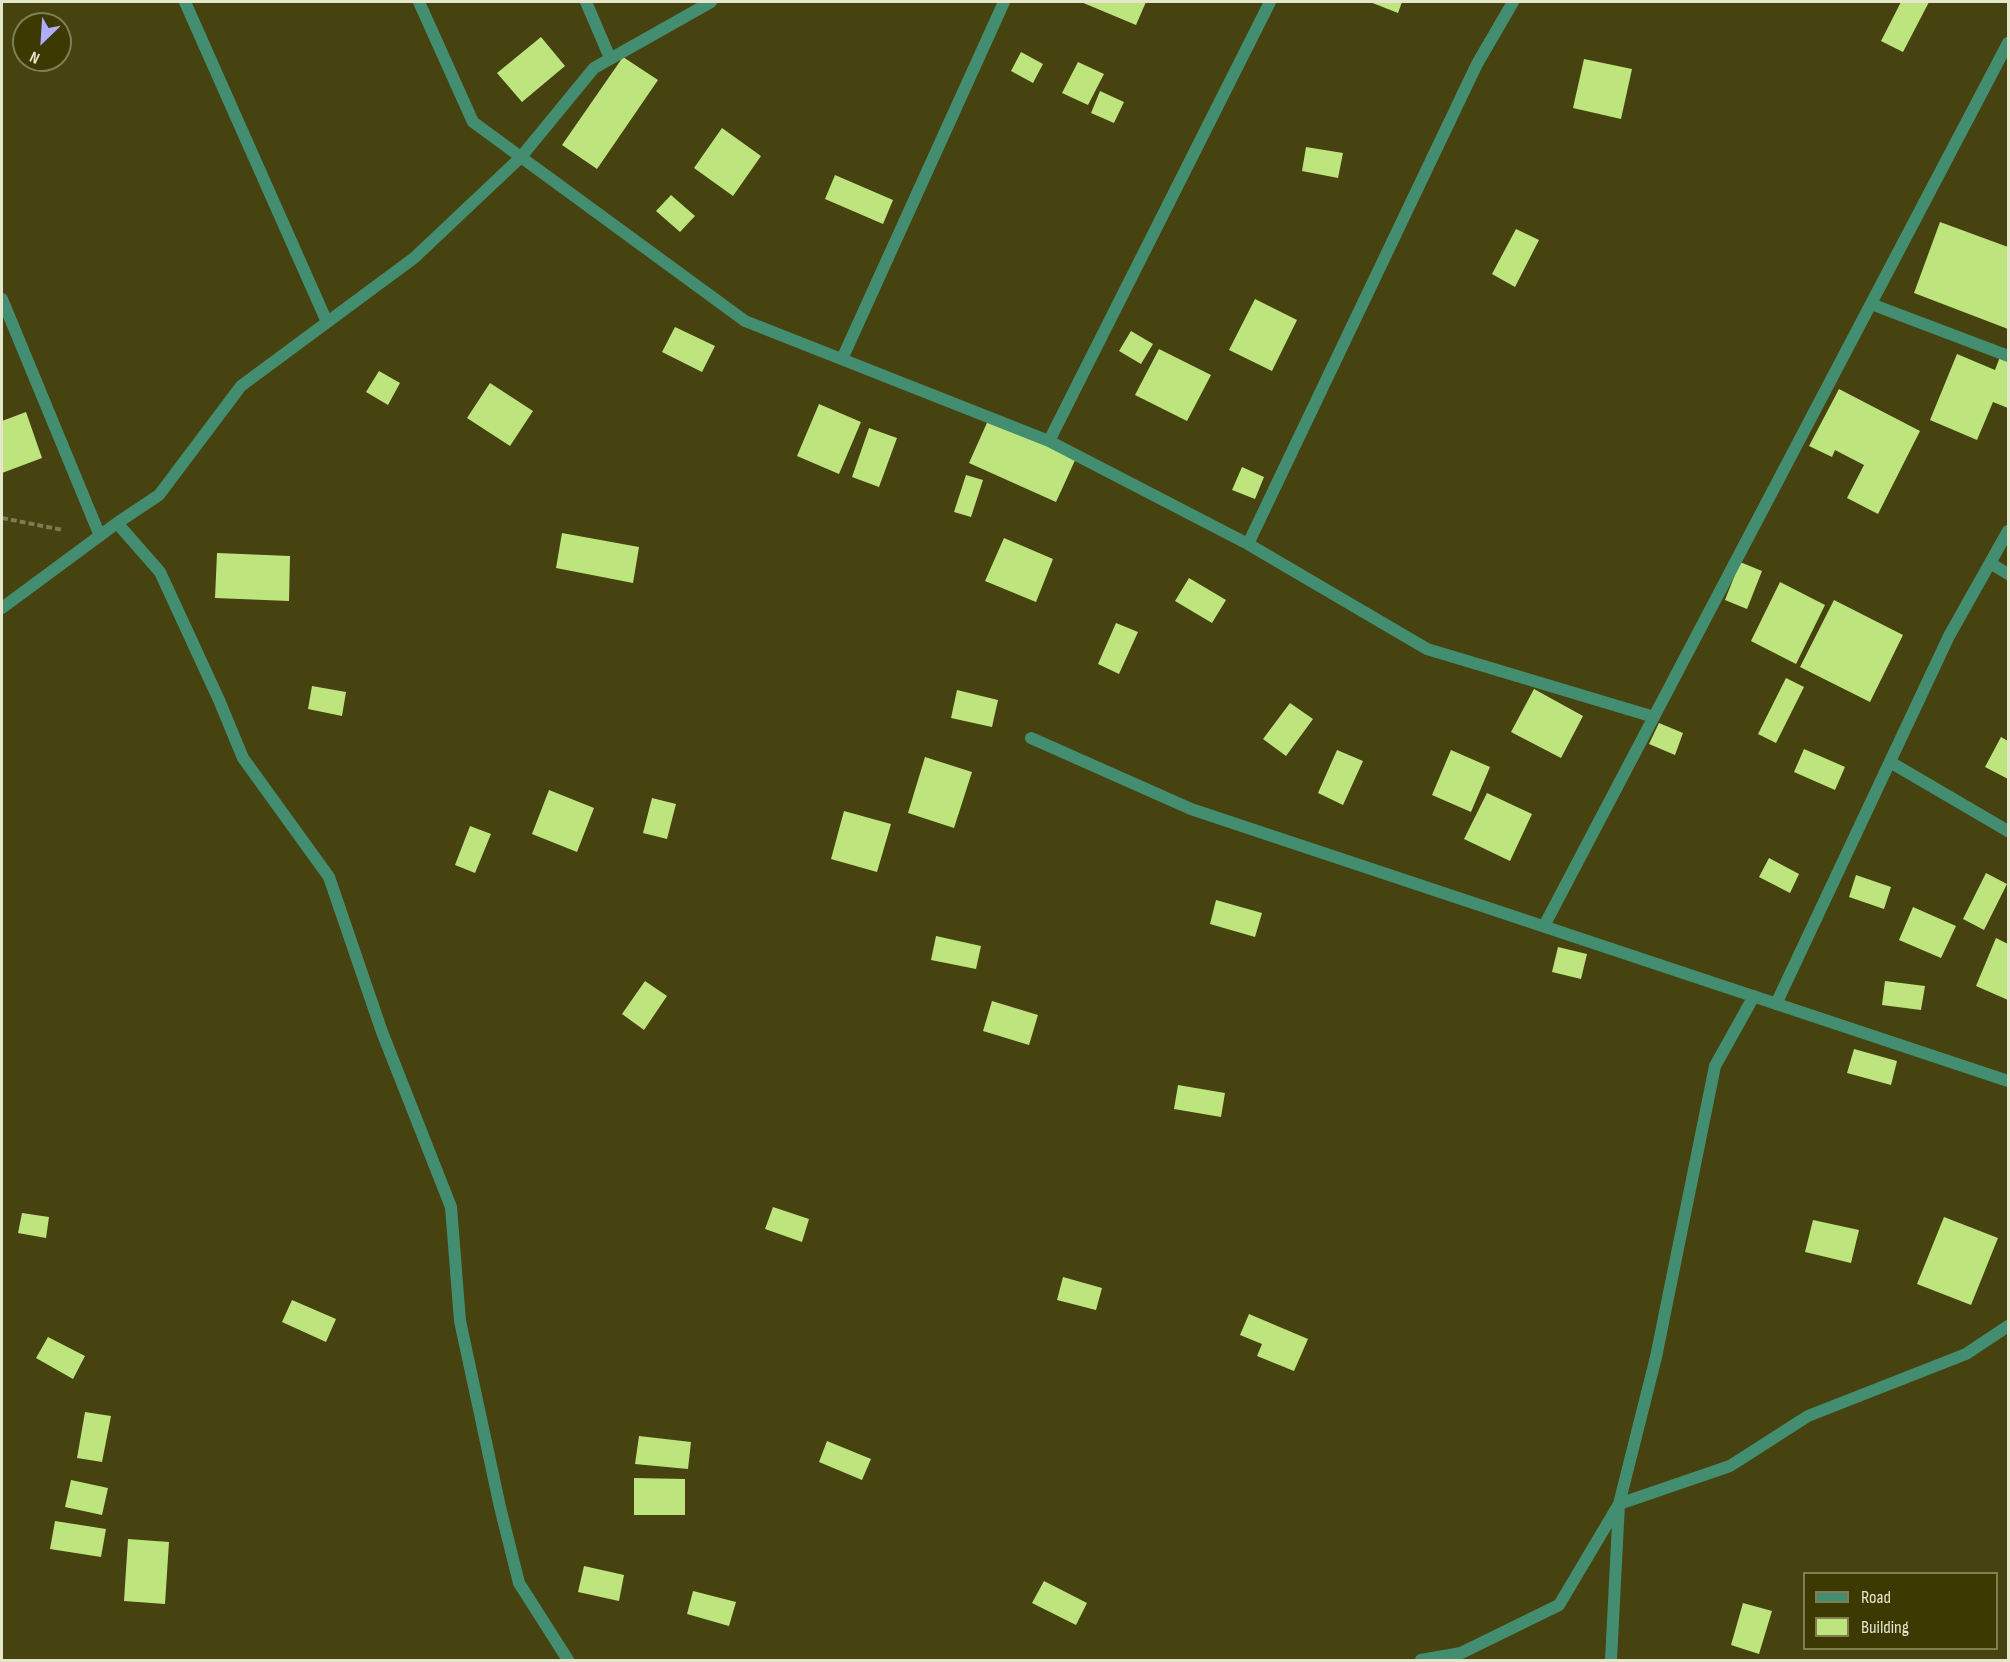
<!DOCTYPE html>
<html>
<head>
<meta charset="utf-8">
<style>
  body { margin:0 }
  #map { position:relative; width:2010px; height:1662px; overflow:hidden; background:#464310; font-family:"Sofia Sans Condensed",sans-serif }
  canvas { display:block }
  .frame { position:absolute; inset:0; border:3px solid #e6e6cb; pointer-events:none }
  .legend { position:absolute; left:1803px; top:1572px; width:195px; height:78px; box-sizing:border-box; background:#3c3903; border:2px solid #807e53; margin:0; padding:8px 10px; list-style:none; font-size:18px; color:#e6e6cb }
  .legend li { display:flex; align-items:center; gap:12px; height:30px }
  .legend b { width:30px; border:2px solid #807e53 }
  .north { position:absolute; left:12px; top:12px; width:60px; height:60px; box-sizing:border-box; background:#3c3903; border:2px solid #807e53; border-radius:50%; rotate:205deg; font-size:16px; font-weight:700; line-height:24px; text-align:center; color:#e6e6cb }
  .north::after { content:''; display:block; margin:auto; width:21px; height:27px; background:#b1adfa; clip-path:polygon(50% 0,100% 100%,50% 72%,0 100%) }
</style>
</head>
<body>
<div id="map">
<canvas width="2010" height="1662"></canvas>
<div class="frame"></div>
<ul class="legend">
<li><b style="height:8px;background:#438e71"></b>Road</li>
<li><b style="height:16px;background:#bee47e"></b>Building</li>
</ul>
<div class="north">N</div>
</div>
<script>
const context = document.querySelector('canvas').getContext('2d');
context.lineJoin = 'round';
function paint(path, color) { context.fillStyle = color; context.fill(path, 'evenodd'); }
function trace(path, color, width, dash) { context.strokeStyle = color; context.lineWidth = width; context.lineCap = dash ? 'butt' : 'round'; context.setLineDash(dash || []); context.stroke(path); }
paint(new Path2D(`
  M1081 2H1146L1136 25Z
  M1370 2H1402L1398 13Z
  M1901 2H1929L1903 52 1881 41Z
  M541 37 565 66 522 102 497 73Z
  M1021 52 1043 64 1033 83 1011 71Z
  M623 57 658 80 597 169 562 145Z
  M1584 59 1632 69 1621 119 1573 108Z
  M1078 62 1104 74 1088 105 1062 93Z
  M1100 91 1124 102 1114 123 1091 113Z
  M722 128 761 156 733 196 694 168Z
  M1306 147 1343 153 1338 178 1302 171Z
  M835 175 893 200 883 224 825 199Z
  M671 195 695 216 680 232 656 211Z
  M1940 222 2008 247V329L1914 293Z
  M1516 229 1539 240 1515 287 1492 274Z
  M1255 299 1297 320 1272 371 1229 350Z
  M675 327 715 346 702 372 662 352Z
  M1131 331 1153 344 1141 364 1119 351Z
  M1159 349 1211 375 1187 421 1135 395Z
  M1957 354 1995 370 2000 357 2008 360V408L1993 402 1977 440 1930 420Z
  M379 371 400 383 388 405 366 392Z
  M490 383 533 411 510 446 467 418Z
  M1839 389 1920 431 1878 514 1847 498 1864 465 1835 450 1832 457 1809 446Z
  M819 404 861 422 839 474 797 456Z
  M26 412 42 458 2 473V421Z
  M990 416 1077 456 1056 502 969 463Z
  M869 428 897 438 879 487 852 477Z
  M1242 467 1264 477 1255 499 1232 490Z
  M966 475 983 480 971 517 954 512Z
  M562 533 639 547 633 583 556 568Z
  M1004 538 1053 559 1036 602 985 581Z
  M217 553 290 556 289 601 215 598Z
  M1740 562 1762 571 1747 609 1725 600Z
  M1189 578 1226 600 1212 623 1175 601Z
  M1780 582 1825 605 1796 664 1751 641Z
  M1834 600 1903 635 1870 702 1800 667Z
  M1116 623 1138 632 1119 674 1098 664Z
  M1786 678 1804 687 1776 743 1758 734Z
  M312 686 346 692 342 716 308 709Z
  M1534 689 1583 716 1561 758 1511 732Z
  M957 690 998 700 992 727 951 718Z
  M1290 703 1313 719 1286 756 1263 739Z
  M1659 723 1683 733 1675 755 1649 744Z
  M2001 737 2008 741V779L1985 767Z
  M1804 749 1845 767 1835 790 1794 772Z
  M1337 750 1363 761 1343 805 1318 793Z
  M1451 750 1490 767 1471 812 1432 795Z
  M925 757 972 772 954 828 908 813Z
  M549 790 594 808 577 852 532 834Z
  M1487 793 1532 814 1510 861 1464 839Z
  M652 798 676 804 667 839 643 833Z
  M844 811 891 824 877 872 831 859Z
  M470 826 491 834 475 873 455 865Z
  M1769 858 1799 874 1790 893 1759 877Z
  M1986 873 2007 884 1984 930 1963 919Z
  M1856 875 1891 887 1884 909 1849 897Z
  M1216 900 1262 913 1255 937 1210 924Z
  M1913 907 1956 926 1941 958 1899 940Z
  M936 936 981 946 976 969 931 960Z
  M1996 938 2008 944V1000L1976 986Z
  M1558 947 1587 954 1581 979 1552 972Z
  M645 981 667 996 644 1030 622 1014Z
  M1885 981 1925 986 1921 1010 1882 1005Z
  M992 1001 1038 1015 1029 1045 983 1031Z
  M1854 1049 1897 1061 1891 1085 1847 1073Z
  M1178 1085 1225 1093 1221 1117 1174 1109Z
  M773 1207 809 1219 802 1242 765 1229Z
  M22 1213 49 1217 46 1238 18 1233Z
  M1944 1217 1998 1238 1971 1305 1917 1284Z
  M1813 1220 1859 1230 1851 1263 1805 1252Z
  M1063 1277 1102 1288 1096 1310 1057 1300Z
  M292 1300 336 1319 326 1342 282 1322Z
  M1249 1314 1308 1339 1294 1371 1257 1356 1262 1344 1240 1335Z
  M48 1337 85 1356 73 1379 36 1358Z
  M85 1412 111 1416 102 1462 77 1458Z
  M639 1436 691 1442 688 1469 635 1464Z
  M827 1441 871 1459 862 1480 819 1462Z
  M634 1478 685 1479V1515H634Z
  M71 1480 108 1488 102 1515 65 1507Z
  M55 1521 106 1529 101 1557 50 1549Z
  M128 1539 169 1542 165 1604 124 1601Z
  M584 1566 624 1575 619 1601 578 1592Z
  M1044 1581 1087 1603 1076 1625 1032 1603Z
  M693 1591 736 1602 729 1626 687 1614Z
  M1743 1603 1772 1611 1759 1654 1731 1645Z`), '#bee47e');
trace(new Path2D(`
  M2 518 63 530`), '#7d7b50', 4, [6, 3]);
trace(new Path2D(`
  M185 2 327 322
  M419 2 473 122 745 321 1049 441 1248 544 1427 649 1654 717
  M586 2 610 58
  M2 299 100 536
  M1871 304 2008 356
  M842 359 1004 2
  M1049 441 1270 2
  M117 523 160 572 219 700 243 758 329 877 382 1032 451 1207 460 1321 500 1507 519 1583 568 1660
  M1248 544 1477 64 1513 2
  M1990 563 2008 574
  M2 608 117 523 159 495 241 386 414 258 521 157 594 68 711 2
  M1031 738 1191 809 2008 1081
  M1890 762 2008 831
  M1544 926 2008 43
  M1776 1004 1949 636 2008 531
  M1421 1660 1461 1653 1559 1605 1619 1504 1730 1466 1808 1416 1966 1354 2008 1326
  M1611 1660 1619 1504 1656 1357 1715 1066 1754 996`), '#438e71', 12);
</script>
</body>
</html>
